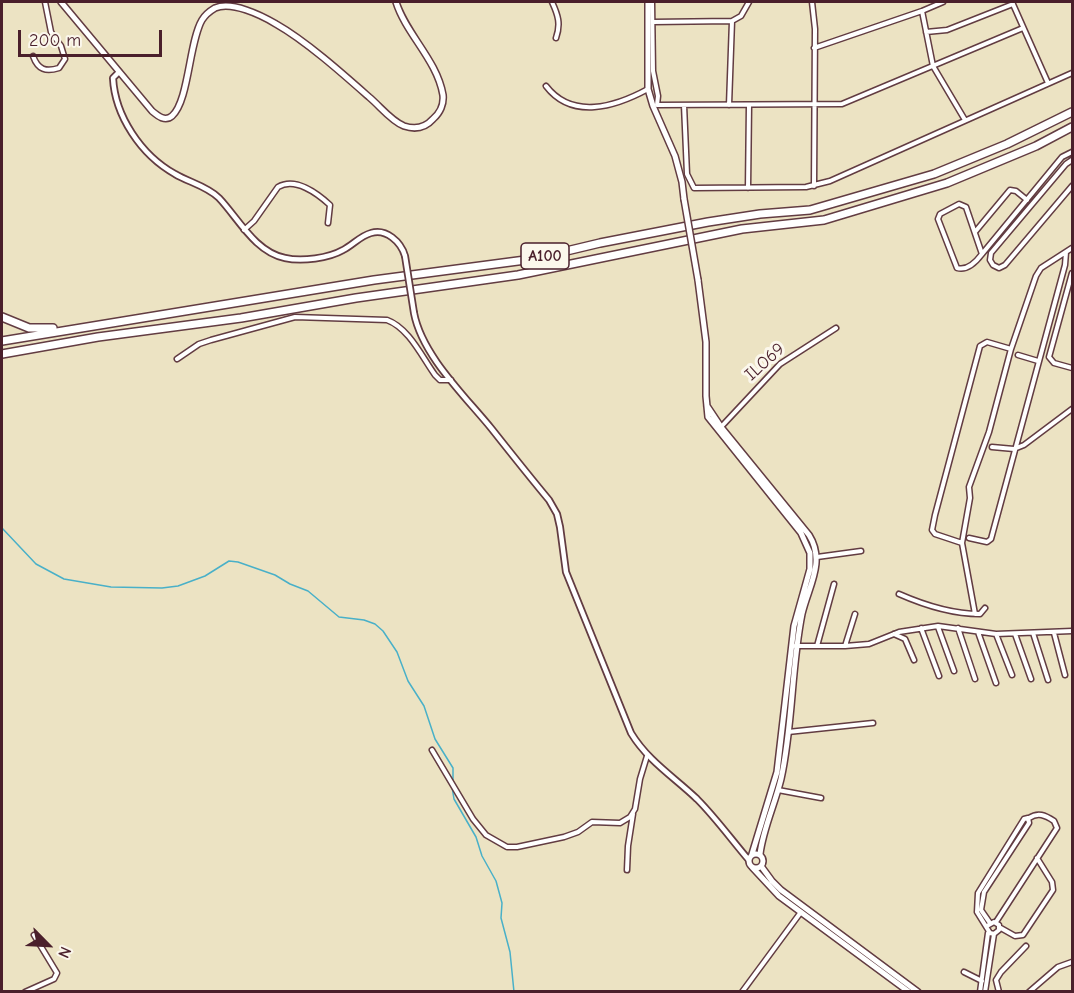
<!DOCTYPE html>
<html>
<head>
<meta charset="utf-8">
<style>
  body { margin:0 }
  #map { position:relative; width:1074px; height:993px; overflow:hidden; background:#ece3c3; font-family:"Comic Neue",sans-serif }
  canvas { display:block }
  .frame { position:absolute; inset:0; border:3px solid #4a1f2b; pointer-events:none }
  .north { position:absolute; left:18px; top:915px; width:60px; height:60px; -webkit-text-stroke:4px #fbf7ec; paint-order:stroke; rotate:114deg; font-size:16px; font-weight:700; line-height:24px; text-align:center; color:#4a1f2b }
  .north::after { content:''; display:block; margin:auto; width:21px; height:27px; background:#4a1f2b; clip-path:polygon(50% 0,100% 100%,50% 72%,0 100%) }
  .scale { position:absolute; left:18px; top:30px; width:144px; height:27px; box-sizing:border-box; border:3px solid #4a1f2b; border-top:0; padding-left:8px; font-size:18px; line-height:21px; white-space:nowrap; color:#4a1f2b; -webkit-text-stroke:4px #fbf7ec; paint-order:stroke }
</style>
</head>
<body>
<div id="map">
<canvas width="1074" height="993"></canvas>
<div class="frame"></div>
<div class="north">N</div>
<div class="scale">200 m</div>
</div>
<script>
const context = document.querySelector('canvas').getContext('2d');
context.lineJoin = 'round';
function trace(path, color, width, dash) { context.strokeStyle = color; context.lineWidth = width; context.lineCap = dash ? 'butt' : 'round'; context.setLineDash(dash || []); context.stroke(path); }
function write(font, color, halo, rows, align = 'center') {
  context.font = font + ' "Comic Neue",sans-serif'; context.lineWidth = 6; context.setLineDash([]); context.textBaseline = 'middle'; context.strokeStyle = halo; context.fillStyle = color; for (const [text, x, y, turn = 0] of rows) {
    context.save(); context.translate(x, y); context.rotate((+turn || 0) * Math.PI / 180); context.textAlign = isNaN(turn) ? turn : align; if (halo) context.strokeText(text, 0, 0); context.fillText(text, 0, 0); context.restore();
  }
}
trace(new Path2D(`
  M2 528 36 564 64 579 111 587 162 588 178 586 205 576 229 561 238 562 275 575 290 584 308 591 339 617 364 620 375 624 383 631 397 652 408 681 424 706 435 739 453 768V782
  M452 787 454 799 476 837 482 856 496 881 502 903 501 918 510 952 514 992`), '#49b0c8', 1.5);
const minor = new Path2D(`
  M552 2C558 15 561 24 556 38
  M652 2 653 71 658 96 657 105
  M812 2 815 29 814 186
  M1012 2 1048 83
  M922 11 933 66 965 120
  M653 22 732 21 741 16 749 2
  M926 32 947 30 1013 4
  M814 48 922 11 943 2
  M33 56C38 70 46 72 59 68L65 59 61 46 51 32 45 2
  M546 86C572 120 615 107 648 89
  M657 105 842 104 1023 28
  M684 105 687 174 694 188 806 187 830 181 1072 73
  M729 105 732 21
  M1072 160 1066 164 991 253 990 260 993 265 999 268 1005 265 1072 186
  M748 188 749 105
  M244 230 254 221 278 187C295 177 317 193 330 205L328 223
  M975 232 1010 190 1016 191 1027 200
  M982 254C976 262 967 271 957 268L938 219 940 214 959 204 966 207 982 254 1062 157 1072 152
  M1072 273 1049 357 1054 363 1072 368
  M1018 355 1038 361
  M177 359 199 344 211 340 295 317 387 320C409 328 422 357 435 375L440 380H451
  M721 427 780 364 836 328
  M992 447 1014 449 1024 445 1072 409
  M969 538 987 542 991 539 1065 265 1066 252
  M962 543 935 534 932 530 935 515 980 346 987 342 1011 349
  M817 557 861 551
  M899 594C924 605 952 614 980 614L985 608
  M975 614 962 543 970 498 969 487 989 432 1011 349 1036 276 1041 268 1072 248
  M938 627 954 671
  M921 628 939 676
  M958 628 975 679
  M978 632 996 683
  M1033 633 1048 680
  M1054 633 1065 675
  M894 634 905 639 914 660
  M996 634 1012 675
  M1015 634 1031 679
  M795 646H845L869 644 899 632 938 626 996 634 1072 631
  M817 646 834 584
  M845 646 855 614
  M788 732 873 723
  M432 750 473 819 486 835 507 847H517L564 837 578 832 592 822 620 823 630 817 635 809 640 779 647 756
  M778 790 821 798
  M627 870 628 846 633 814
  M996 922 1057 828 1054 821C1045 815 1038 812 1029 818
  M987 926 994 922 999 925V930L994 934 990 933 977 912 978 893 1024 819 1028 818 1029 823 984 892 981 910 990 923
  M999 927 1015 936 1023 935 1053 890 1052 882 1037 858
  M964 972 982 981
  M25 992 54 979 57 973 34 935
  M742 992 801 912
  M980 992 988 933
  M985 992 994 934
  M999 992 996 980 1001 972 1026 946
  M1029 992 1058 967 1072 962`);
const tertiary = new Path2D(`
  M119 72 113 78C115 116 141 155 175 174 188 182 207 186 219 198 238 218 255 252 285 258 302 262 329 258 343 250 353 245 360 236 371 233 386 228 401 242 405 256
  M414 313C422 355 464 395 491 428 510 452 529 476 549 500L557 514 560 527 566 572 631 733C648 761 674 777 697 799 715 817 731 839 748 859`);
const secondary = new Path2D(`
  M61 2 152 111C158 116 165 122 172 116 189 101 189 42 202 20 205 15 210 11 215 8 232 1 261 15 276 24 306 41 343 74 369 97 380 106 391 121 404 126 416 130 425 128 433 119 440 113 444 104 443 95 437 60 406 34 396 2
  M648 2V89L653 106 675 156 682 182 684 199
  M698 280 706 342V396L708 417 801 533 810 553V569L794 626 777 772 752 854
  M707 406 721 427 809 535C826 562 808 587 802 614 791 669 793 725 781 779 775 804 763 829 760 854
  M749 861a7 7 0 1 1 14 0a7 7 0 1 1-14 0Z
  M761 866 772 881 781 890 918 992
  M752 867 779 896 909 992`);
const motorway = new Path2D(`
  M2 317 29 328H53
  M2 341 374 280 533 259 600 243 708 222 760 214 810 210 934 174 1007 144 1072 112
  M2 354 98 337 241 318 356 298 518 275 742 229 824 220 947 183 1036 146 1072 127`);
trace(minor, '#623c42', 7);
trace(tertiary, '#623c42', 8);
trace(secondary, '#623c42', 8);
trace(motorway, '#623c42', 10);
trace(minor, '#fff', 4);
trace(tertiary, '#fff', 4.5);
trace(secondary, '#fff', 5);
trace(motorway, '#fff', 7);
const tertiaryBridge = new Path2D(`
  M405 256 414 313`);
const secondaryBridge = new Path2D(`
  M684 199 698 280`);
trace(tertiaryBridge, '#623c42', 8, []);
trace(secondaryBridge, '#623c42', 8, []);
trace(tertiaryBridge, '#fff', 4.5);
trace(secondaryBridge, '#fff', 5);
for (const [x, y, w] of [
  [545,256,48]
]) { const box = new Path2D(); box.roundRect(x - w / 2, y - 13, w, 26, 4.5); context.fillStyle = '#fbf7ec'; context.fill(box); trace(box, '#4a1f2b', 1.5); }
write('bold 16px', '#4a1f2b', null, [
  ["A100",545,256]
]);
write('18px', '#4a1f2b', '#fbf7ec', [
  ["ILO69",765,362,-42]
]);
</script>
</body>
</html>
